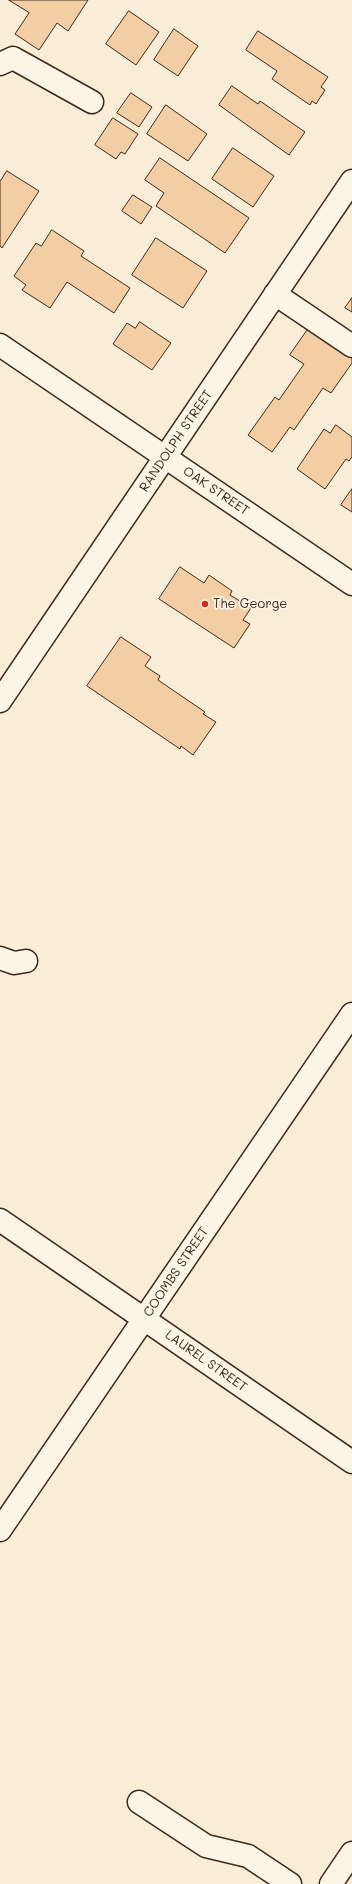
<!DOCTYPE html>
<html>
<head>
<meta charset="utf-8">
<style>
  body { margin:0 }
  canvas { display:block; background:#faedd8 }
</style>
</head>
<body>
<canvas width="352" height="1884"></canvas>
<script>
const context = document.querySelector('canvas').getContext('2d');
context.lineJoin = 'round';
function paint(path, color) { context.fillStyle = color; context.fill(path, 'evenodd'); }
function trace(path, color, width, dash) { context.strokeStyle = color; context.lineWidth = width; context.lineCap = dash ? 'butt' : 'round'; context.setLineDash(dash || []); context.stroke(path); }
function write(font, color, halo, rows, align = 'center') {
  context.font = font + ' Mali,sans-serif'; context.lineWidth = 3.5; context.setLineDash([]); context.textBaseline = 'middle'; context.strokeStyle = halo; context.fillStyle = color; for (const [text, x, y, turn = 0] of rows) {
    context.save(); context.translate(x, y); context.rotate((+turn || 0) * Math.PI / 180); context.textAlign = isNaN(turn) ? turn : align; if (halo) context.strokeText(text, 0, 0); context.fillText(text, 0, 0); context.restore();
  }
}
const building = new Path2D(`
  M9 0H88L68 31 57 23 39 50 15 34 29 13Z
  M129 11 159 32 136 65 106 44Z
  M174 29 198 46 178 76 154 60Z
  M258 31 328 77 321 87 325 90 316 104 312 101 310 105 272 79 277 71 246 50Z
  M232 86 258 104 260 101 305 132 289 155 219 105Z
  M131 93 152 107 139 127 117 113Z
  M166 105 207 134 188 161 147 134Z
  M113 118 138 134 125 154 121 152 116 159 95 145Z
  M233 148 274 176 253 207 212 179Z
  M160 158 249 218 225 253 156 206 164 193 145 180Z
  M7 171 39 191 2 248 0 246V182Z
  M133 195 152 207 141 224 122 211Z
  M52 230 84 251 81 256 130 288 114 313 67 282 50 308 22 290 26 285 14 276 36 243 41 246Z
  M156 238 207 271 183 308 132 275Z
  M352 298V312L345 308Z
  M140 322 171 343 152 370 113 344 127 323 135 328Z
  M311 325 352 357V363L331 393 323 388 294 430 290 427 272 452 248 435 275 397 279 400 304 364 290 355Z
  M336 425 352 437V457L349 461 346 459 325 489 297 469 324 429 330 433Z
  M352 489V512L341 505Z
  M180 567 204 583 209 575 232 591 230 595 251 608 243 620 250 624 234 648 159 599Z
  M121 637 151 657 145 666 160 676 158 680 205 712 203 714 216 722 193 755 181 746 180 749 87 686Z`);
paint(building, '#f3cda3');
trace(building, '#3b2a1e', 1);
const minor = new Path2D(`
  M0 64 13 58 92 102
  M275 294 352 346
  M0 345 352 584
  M0 701 352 181
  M0 958 14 963 26 961
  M0 1220 352 1462
  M0 1530 352 1014
  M139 1802 206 1846 248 1856 290 1884
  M331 1884 352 1853`);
trace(minor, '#3b2a1e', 25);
trace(minor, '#fcf5e5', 22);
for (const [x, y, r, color] of [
  [205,604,4,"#c8321e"]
]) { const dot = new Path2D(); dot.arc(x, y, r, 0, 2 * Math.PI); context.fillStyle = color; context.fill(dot); trace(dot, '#fcf5e5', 1.5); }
write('13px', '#3b2a1e', '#fcf5e5', [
  ["RANDOLPH STREET",176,441,-56],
  ["OAK STREET",216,491,34],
  ["COOMBS STREET",176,1272,-56],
  ["LAUREL STREET",206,1361,35]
]);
write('13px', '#3b2a1e', '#fcf5e5', [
  ["The George",213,604]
], 'left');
</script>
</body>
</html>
